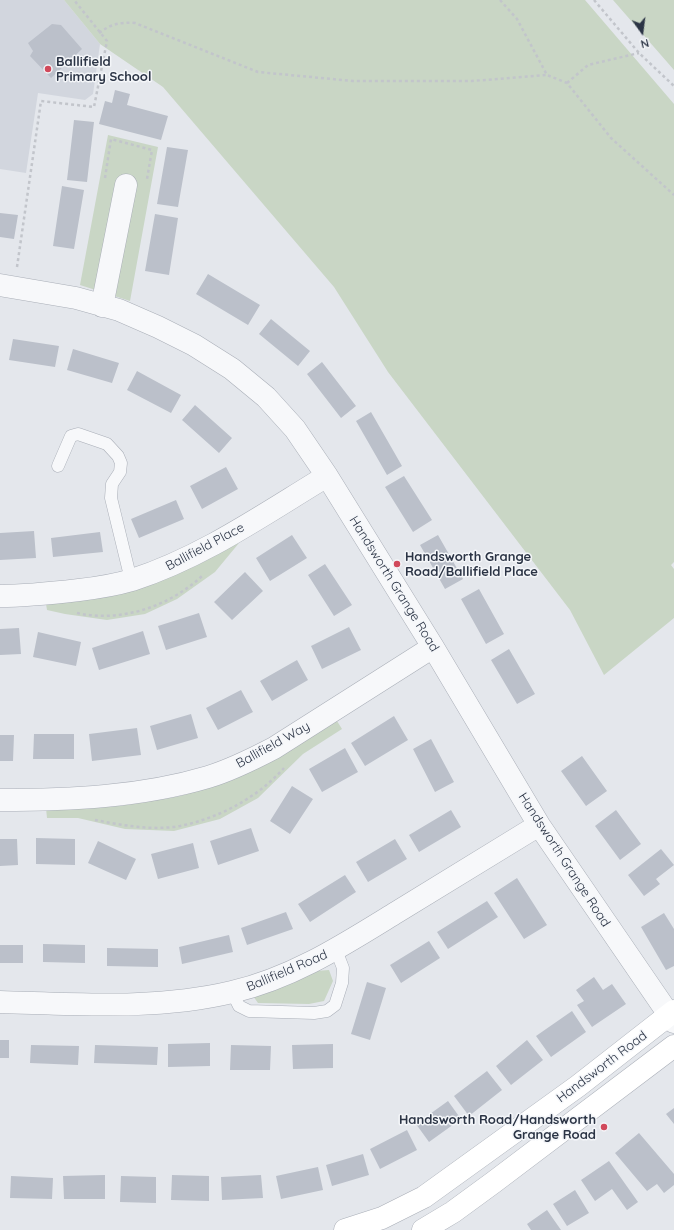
<!DOCTYPE html>
<html>
<head>
<meta charset="utf-8">
<style>
  body { margin:0 }
  #map { position:relative; width:674px; height:1230px; overflow:hidden; background:#e4e7ec; font-family:Quicksand,sans-serif }
  canvas { display:block }
  .north { position:absolute; left:622px; top:12px; width:40px; height:40px; -webkit-text-stroke:3px #f4f6f9; paint-order:stroke; rotate:166deg; font-size:11px; font-weight:700; line-height:16px; text-align:center; color:#2b3445 }
  .north::after { content:''; display:block; margin:auto; width:14px; height:18px; background:#2b3445; clip-path:polygon(50% 0,100% 100%,50% 72%,0 100%) }
</style>
</head>
<body>
<div id="map">
<canvas width="674" height="1230"></canvas>
<div class="north">N</div>
</div>
<script>
const context = document.querySelector('canvas').getContext('2d');
context.lineJoin = 'round';
function paint(path, color) { context.fillStyle = color; context.fill(path, 'evenodd'); }
function trace(path, color, width, dash) { context.strokeStyle = color; context.lineWidth = width; context.lineCap = dash ? 'butt' : 'round'; context.setLineDash(dash || []); context.stroke(path); }
function write(font, color, halo, rows, align = 'center') {
  context.font = font + ' Quicksand,sans-serif'; context.lineWidth = 3; context.setLineDash([]); context.textBaseline = 'middle'; context.strokeStyle = halo; context.fillStyle = color; for (const [text, x, y, turn = 0] of rows) {
    context.save(); context.translate(x, y); context.rotate((+turn || 0) * Math.PI / 180); context.textAlign = isNaN(turn) ? turn : align; if (halo) context.strokeText(text, 0, 0); context.fillText(text, 0, 0); context.restore();
  }
}
paint(new Path2D(`
  M0 0H64L100 44 93 94 85 100 38 93 26 173 0 169Z`), '#d2d6de');
paint(new Path2D(`
  M64 0H585L674 104V562L671 565 674 569V618L604 675 570 610 388 372 334 287 163 87 100 44Z
  M613 0H674V70Z
  M108 135 158 147 130 301 80 285Z
  M239 543 215 572 177 599 145 614 107 620 65 614 47 610 46 604 198 563Z
  M337 721 342 729 303 754 258 798 220 819 174 831 125 829 78 818H47L46 808 119 806 180 796 223 783Z
  M329 970 333 981 324 1001 309 1004 258 1003 253 996 316 971Z`), '#c9d6c5');
paint(new Path2D(`
  M52 24 61 25 82 49 51 78 30 56 33 51 28 43Z
  M115 90 130 94 127 105 168 116 161 140 99 124 105 101 112 103Z
  M74 120 94 122 87 182 67 180Z
  M167 147 188 150 178 207 157 204Z
  M62 186 84 190 74 249 53 246Z
  M0 213 18 215 14 239 0 237Z
  M155 214 178 218 169 275 145 271Z
  M208 274 260 305 248 325 196 294Z
  M271 319 310 351 298 366 259 334Z
  M13 339 59 346 55 367 9 360Z
  M73 349 119 363 112 383 67 370Z
  M322 362 356 406 341 418 307 374Z
  M137 371 181 395 171 413 127 390Z
  M195 405 232 438 219 453 182 420Z
  M371 412 402 466 387 475 356 421Z
  M226 467 238 489 202 509 190 486Z
  M404 476 432 520 413 532 385 487Z
  M176 500 184 519 139 538 131 519Z
  M34 531 36 558 0 560V533Z
  M100 532 103 552 53 557 51 538Z
  M292 535 307 558 270 581 256 558Z
  M438 535 463 579 445 589 420 545Z
  M325 564 352 605 334 616 308 575Z
  M245 572 263 591 232 620 214 602Z
  M479 589 504 634 486 644 461 599Z
  M199 613 207 637 166 650 158 626Z
  M349 627 361 650 322 669 311 646Z
  M19 628 21 654 0 655V629Z
  M143 631 150 654 99 670 92 648Z
  M38 632 81 642 76 666 33 657Z
  M509 649 535 694 517 704 491 660Z
  M297 660 308 680 272 701 260 681Z
  M241 690 253 712 218 730 206 708Z
  M191 714 198 738 157 750 150 726Z
  M394 716 408 740 365 766 351 743Z
  M137 728 141 755 92 761 89 734Z
  M34 734H74V759H33Z
  M0 735H14L13 761H0Z
  M431 739 454 782 435 792 413 749Z
  M345 748 358 772 322 792 309 769Z
  M582 756 607 791 586 806 561 771Z
  M292 786 313 799 290 834 270 821Z
  M451 810 461 827 419 852 409 835Z
  M616 810 641 844 620 860 595 826Z
  M251 828 259 851 218 865 210 841Z
  M36 838 75 839V865L36 864Z
  M0 839H17L18 865 0 866Z
  M395 839 407 859 368 882 356 862Z
  M98 841 136 859 126 880 88 863Z
  M193 843 199 868 158 879 151 854Z
  M661 849 674 865 656 879 660 884 644 896 628 875Z
  M345 875 356 892 310 922 298 904Z
  M517 878 547 925 524 939 494 893Z
  M487 901 498 917 448 949 437 932Z
  M286 912 293 929 247 945 241 928Z
  M664 913 674 929V966L666 970 641 927Z
  M229 935 233 952 182 964 179 947Z
  M429 941 440 958 401 983 390 965Z
  M43 944 85 945V963L43 962Z
  M0 945H23V963H0Z
  M107 948 158 949V967L107 966Z
  M594 977 603 990 612 984 626 1004 592 1027 577 1005 584 1001 576 990Z
  M367 982 386 988 370 1040 351 1034Z
  M572 1011 586 1032 551 1057 536 1036Z
  M0 1040H9V1058H0Z
  M527 1040 543 1060 511 1085 496 1066Z
  M210 1043V1066L168 1067V1044Z
  M333 1044V1068L293 1069 292 1045Z
  M31 1045 79 1046 78 1065 30 1063Z
  M95 1045 158 1047 157 1065 94 1063Z
  M231 1045 271 1046 270 1070H230Z
  M487 1071 502 1090 469 1116 454 1096Z
  M448 1101 461 1119 429 1142 416 1124Z
  M674 1108V1124L666 1114Z
  M407 1130 417 1150 380 1169 370 1149Z
  M639 1133 674 1174V1185L664 1193 657 1184 647 1191 615 1153Z
  M363 1154 369 1175 332 1186 326 1165Z
  M609 1161 638 1202 627 1210 612 1189 595 1201 581 1180Z
  M318 1167 323 1190 281 1199 276 1176Z
  M105 1175V1199H64L63 1176Z
  M172 1175 209 1176V1201L171 1200Z
  M261 1175 263 1198 222 1200 221 1177Z
  M11 1176 53 1178 52 1199 10 1198Z
  M121 1176 156 1177V1203L120 1202Z
  M575 1190 589 1213 567 1226 553 1204Z
  M547 1210 561 1230H531L527 1224Z`), '#bbc0ca');
const lane = new Path2D(`
  M58 466 71 436 78 434 107 444 118 456 121 463 120 472 112 484 111 498 131 580
  M232 992 239 1006 249 1011 314 1013 327 1011 335 1005 342 983 343 968 336 950`);
const street = new Path2D(`
  M0 285 76 298 119 310 158 327 194 345 232 369 266 397 295 429 327 476 433 647 539 825 674 1022
  M102 306 126 185
  M0 596C26 596 53 593 79 590 96 588 115 585 132 580 203 557 264 514 327 476
  M0 800C69 800 141 797 208 777 231 770 253 759 274 748L433 647
  M0 1002C77 1004 157 1010 232 992 293 978 345 944 397 912 445 883 492 854 539 825`);
const secondary = new Path2D(`
  M345 1230 382 1218 424 1197 578 1086 674 1011
  M423 1230 453 1212 494 1182 674 1046`);
trace(lane, '#a9aeb7', 13);
trace(street, '#a9aeb7', 23);
trace(secondary, '#a9aeb7', 23);
trace(new Path2D(`
  M500 0 517 19 547 75 567 83 611 138 674 195
  M594 0 639 53 674 86
  M99 33C111 24 120 22 135 23L258 72 353 81H472L547 75
  M567 83 588 65 639 53
  M105 178 111 139 152 150 147 179
  M17 267 41 101 94 107 107 41 74 0
  M77 613C121 623 170 606 202 576
  M95 820C122 825 152 831 180 826 219 818 257 798 284 768`), '#c2c5cb', 2.5, [3, 3]);
trace(lane, '#f7f8fa', 12);
trace(street, '#f7f8fa', 22);
trace(secondary, '#fff', 22);
for (const [x, y, r, color] of [
  [48,69,4,"#d1495b"],
  [397,564,4,"#d1495b"],
  [604,1127,4,"#d1495b"]
]) { const dot = new Path2D(); dot.arc(x, y, r, 0, 2 * Math.PI); context.fillStyle = color; context.fill(dot); trace(dot, '#f4f6f9', 1.5); }
write('bold 13px', '#2b3445', '#f4f6f9', [
  ["Ballifield",56,62],
  ["Primary School",56,77],
  ["Handsworth Grange",405,557],
  ["Road/Ballifield Place",405,572],
  ["Handsworth Road/Handsworth",596,1120,"right"],
  ["Grange Road",596,1135,"right"]
], 'left');
write('13px', '#2b3445', '#f4f6f9', [
  ["Ballifield Place",205,547,-28],
  ["Handsworth Grange Road",394,584,58],
  ["Ballifield Way",273,745,-29],
  ["Handsworth Grange Road",564,860,57],
  ["Ballifield Road",287,971,-23],
  ["Handsworth Road",602,1067,-37]
]);
</script>
</body>
</html>
